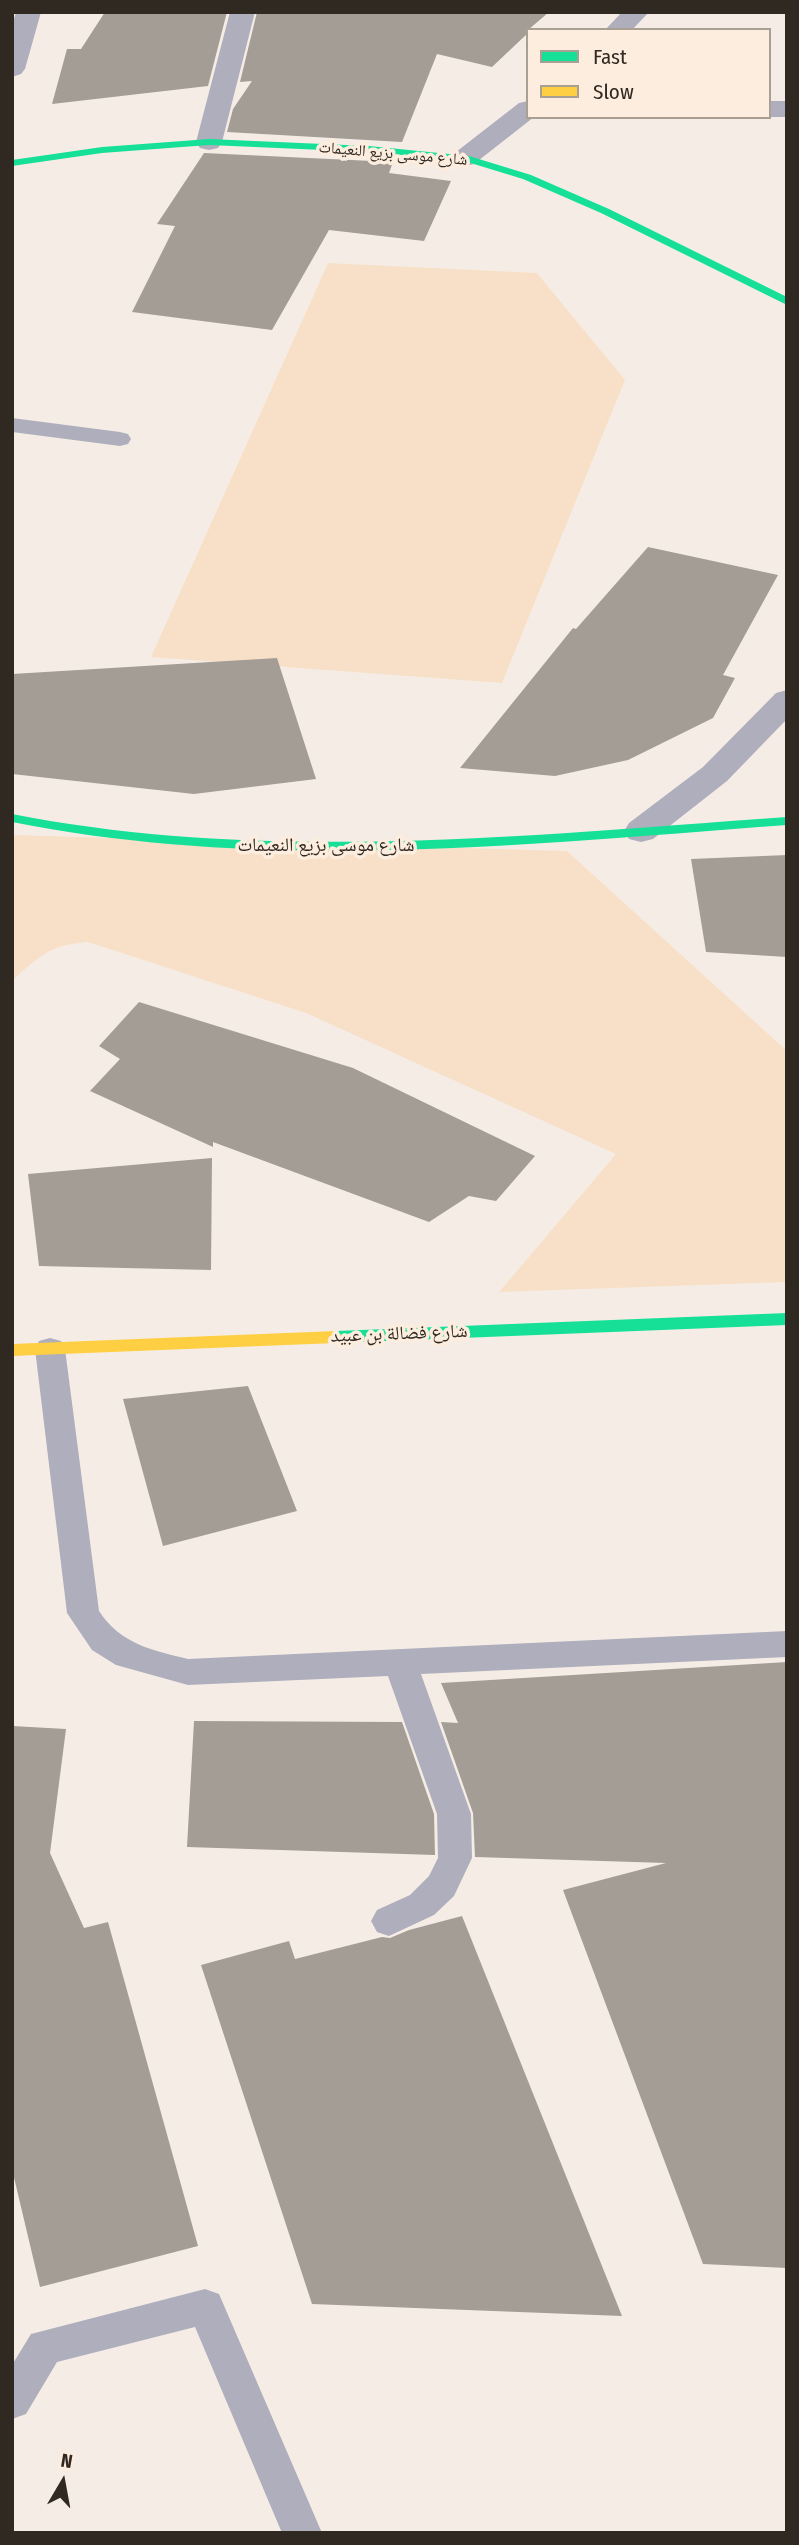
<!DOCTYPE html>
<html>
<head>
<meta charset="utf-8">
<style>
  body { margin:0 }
  #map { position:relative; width:799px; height:2545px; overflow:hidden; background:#f5ede5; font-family:"Fira Sans Condensed",sans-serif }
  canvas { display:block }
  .frame { position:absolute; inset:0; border:14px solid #302922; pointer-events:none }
  .legend { position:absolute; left:526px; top:28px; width:245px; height:91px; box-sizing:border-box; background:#fcedde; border:2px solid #aa9f93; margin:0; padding:9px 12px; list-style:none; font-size:21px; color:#302922 }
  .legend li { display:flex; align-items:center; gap:14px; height:35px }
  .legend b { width:35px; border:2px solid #aa9f93 }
  .north { position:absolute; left:28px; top:2447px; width:70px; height:70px; -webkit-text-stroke:5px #fcedde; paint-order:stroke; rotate:10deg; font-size:19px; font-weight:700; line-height:28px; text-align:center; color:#302922 }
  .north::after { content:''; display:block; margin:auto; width:24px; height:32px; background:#302922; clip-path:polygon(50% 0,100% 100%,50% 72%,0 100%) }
</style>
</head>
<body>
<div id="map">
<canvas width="799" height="2545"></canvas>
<div class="frame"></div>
<ul class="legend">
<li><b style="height:9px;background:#16e098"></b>Fast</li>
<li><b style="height:9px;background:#ffcf43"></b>Slow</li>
</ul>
<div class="north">N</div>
</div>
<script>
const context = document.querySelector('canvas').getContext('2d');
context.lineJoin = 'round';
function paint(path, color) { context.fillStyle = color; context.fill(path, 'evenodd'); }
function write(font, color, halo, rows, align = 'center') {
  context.font = font + ' "Fira Sans Condensed","Noto Naskh Arabic",sans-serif'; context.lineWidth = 7; context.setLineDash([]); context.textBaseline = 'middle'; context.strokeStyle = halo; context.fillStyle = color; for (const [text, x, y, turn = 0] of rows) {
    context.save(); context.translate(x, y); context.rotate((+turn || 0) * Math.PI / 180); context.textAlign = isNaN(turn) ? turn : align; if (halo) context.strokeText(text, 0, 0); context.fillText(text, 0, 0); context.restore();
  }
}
paint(new Path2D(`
  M328 263 537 273 625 380 502 683 151 657Z
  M12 835 567 851 787 1051V1282L499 1292 616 1154 306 1013 88 942C50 945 39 956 12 981Z`), '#f8e0c8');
paint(new Path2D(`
  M105 12H227L208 86 52 104 67 49H81Z
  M257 12H549L528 30V33L492 67 437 54 402 142 227 132 233 109 252 81 240 82Z
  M204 153 393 162 389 173 451 181 424 241 329 230 272 330 132 312 175 226 157 224Z
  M648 547 778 575 723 675 735 678 713 718 628 760 555 776 460 768 573 628 576 629Z
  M277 658 316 779 194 794 12 774V674Z
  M787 855V957L706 952 691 859Z
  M139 1002 353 1068 535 1156 496 1201 469 1196 429 1222 213 1142V1147L90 1091 120 1059 99 1046Z
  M212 1158 211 1270 39 1266 28 1174Z
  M248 1386 297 1511 163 1546 123 1399Z
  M787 1662V2268L703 2264 563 1890 666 1863 475 1857 473 1813 441 1722 458 1723 441 1683Z
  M194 1721 402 1722 434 1814 435 1855 187 1847Z
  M12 1726 66 1729 50 1853 84 1928 108 1922 198 2246 40 2287 12 2169Z
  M462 1916 622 2316 312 2304 201 1965 289 1941 295 1959 382 1937 390 1938 409 1930Z`), '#a39d96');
paint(new Path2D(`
  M12 418 120 432 128 434 131 439 128 444 120 446 12 432Z
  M50 1338 61 1341 65 1349 99 1611C121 1644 151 1650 188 1659L787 1631V1657L421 1674 471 1814 472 1858 454 1896 434 1915 389 1936 377 1932 371 1921 377 1910 410 1895 429 1876 438 1858 437 1814 388 1676 188 1685 116 1665 92 1650 67 1613 35 1349 39 1341Z
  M205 2289 219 2294 322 2533H282L195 2327 57 2362 26 2414 12 2419V2365L31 2334Z`), '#afaebd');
paint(new Path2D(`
  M16 12H41L25 69 21 74 12 77V26Z
  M230 12H255L222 142 218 148 209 150 200 148 196 142Z
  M622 12H649L632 30H605Z
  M528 101V117H534L474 164 465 166 456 164 452 158 456 152 519 103Z
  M769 101H787V117H769Z
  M787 690V719L727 781 653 839 641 842 629 839 624 831 629 823 703 767 776 693Z`), '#afaebd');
paint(new Path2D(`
  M209 139 369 146 469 156 531 175 609 209 787 297V305L601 213 523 179 464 161 369 152 209 145 102 153 12 166V160L102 147Z
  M12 814C267 864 530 835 787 817V825C530 844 267 873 12 822Z
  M787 1313V1325L336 1343 328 1337 336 1331Z`), '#16e098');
paint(new Path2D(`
  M336 1331 344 1337 336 1343 12 1356V1344Z`), '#ffcf43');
write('16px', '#302922', '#fcedde', [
  ["شارع موسى بزيع النعيمات",393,154,5]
]);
write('19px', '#302922', '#fcedde', [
  ["شارع موسى بزيع النعيمات",326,846],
  ["شارع فضالة بن عبيد",399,1334,-2]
]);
</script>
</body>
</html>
